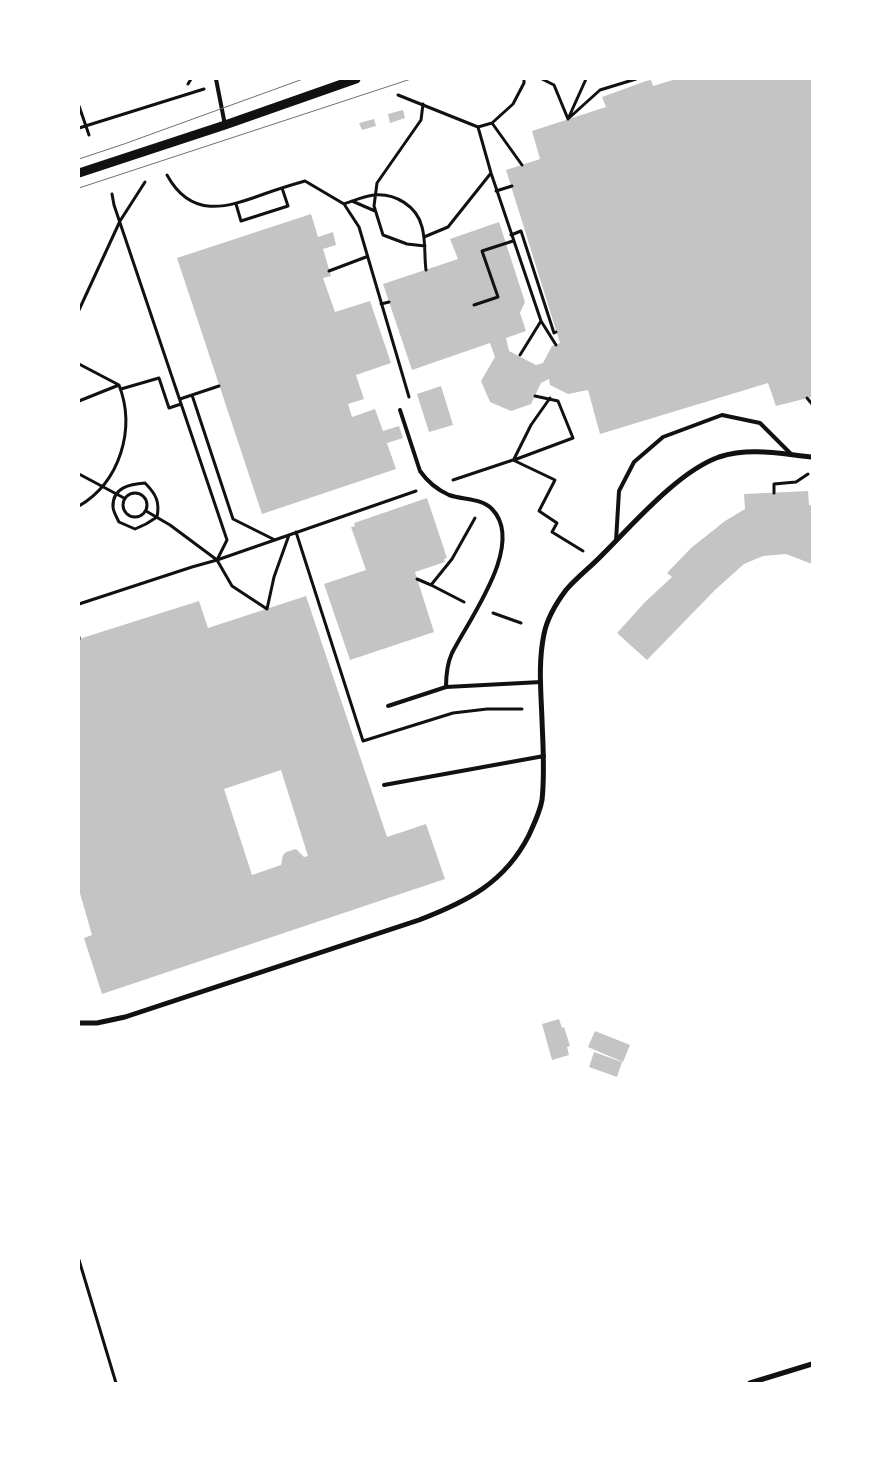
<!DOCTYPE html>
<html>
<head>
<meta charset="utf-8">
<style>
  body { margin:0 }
  #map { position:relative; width:891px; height:1462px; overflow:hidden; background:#fff; font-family:Poppins,sans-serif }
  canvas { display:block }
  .frame { position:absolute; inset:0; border:80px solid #fff; pointer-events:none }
</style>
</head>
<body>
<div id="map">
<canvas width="891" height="1462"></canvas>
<div class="frame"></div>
</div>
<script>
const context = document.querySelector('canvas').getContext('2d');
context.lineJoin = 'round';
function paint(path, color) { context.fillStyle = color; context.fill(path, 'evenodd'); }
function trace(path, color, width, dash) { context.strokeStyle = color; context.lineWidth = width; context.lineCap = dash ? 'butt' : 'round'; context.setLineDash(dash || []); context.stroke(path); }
paint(new Path2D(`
  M676 79H812V397L776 406 768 383 600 434 588 390 568 394 550 385 549 379 541 383 531 404 511 411 490 402 481 381 495 357 490 343 412 370 383 284 458 259 450 239 499 222 525 302 520 313 526 331 506 338 509 351 536 365 543 363 552 346 560 343 506 170 540 159 532 131 606 107 602 97 646 81 651 80 653 86Z
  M403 110 405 118 390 123 388 114Z
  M374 119 376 126 362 130 359 123Z
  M311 214 318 237 333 232 336 245 323 249 331 276 323 278 335 312 370 301 391 363 356 375 364 399 348 404 352 417 375 409 383 431 399 426 403 438 387 443 396 469 262 514 177 258Z
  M441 386 453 425 429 432 417 394Z
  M808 491 809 505 812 506V564L786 554 763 556 744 564 715 590 647 660 617 633 645 602 672 577 667 573 691 548 725 521 745 509 744 494Z
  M427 498 447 558 444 559 445 562 415 572 434 632 350 660 324 584 366 570 351 527 355 526 354 523Z
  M306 596 387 837 426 824 445 879 102 994 84 938 92 935 79 890V639L199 601 208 628ZM281 770 308 856 304 857 296 849 286 852 283 855 281 865 252 875 224 789Z
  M559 1019 562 1028 564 1027 570 1046 567 1047 569 1055 552 1060 542 1024Z
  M595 1031 630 1045 623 1062 588 1047Z
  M594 1052 622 1062 617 1077 589 1067Z`), '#c4c4c4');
trace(new Path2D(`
  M542 79 554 85 568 119 586 79
  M188 84 191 79
  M398 95 478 127 492 123 513 104 524 83V79
  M423 104 421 120 377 183 374 206 383 235 407 244 425 246
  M79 106 89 135
  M569 118 600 90 636 79
  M492 123 522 165
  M478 127 491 173 541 321 520 355
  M79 128 204 89
  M167 175C191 219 226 208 264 194 278 189 291 185 305 181L344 204 359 227 409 397
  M496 191 512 186
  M352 201 375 211
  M236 204 241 221 288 206 282 188
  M344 204C353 201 364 196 374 195 395 193 417 206 422 227 426 241 424 255 426 270
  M511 235 521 231 554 333 556 332
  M424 237 448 227 491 173
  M329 271 366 257
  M381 304 389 302
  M474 305 498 297 482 251 513 241
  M79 310 120 221 145 182
  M541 321 556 345
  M79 364 119 385C136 429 120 482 79 506
  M121 389 159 378 169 408 181 404
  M192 395 233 519 275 540
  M807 398 812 404
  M180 399 219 386
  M79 401 119 385
  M514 459 531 425 550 398
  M514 460 573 438 558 401 535 396
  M79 474 124 498
  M453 480 513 460 555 480 539 511 557 523 552 532 583 551
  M145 483C156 494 160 502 157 517L146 524 135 529 119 522C117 518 113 511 113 507 112 487 131 484 145 483Z
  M123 505a12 12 0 1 1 24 0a12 12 0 1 1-24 0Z
  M774 493V484L796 482 808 474
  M146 511 170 525 217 560 416 491
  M296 532 363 741 453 713 487 709H522
  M217 560 232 586 267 609 274 577 289 535
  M417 579 431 585 452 559 475 518
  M431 585 464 602
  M79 604 192 567 217 560 227 540 114 205 112 194
  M493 613 521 623
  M79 637V639
  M79 1260 116 1383`), '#111', 3);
trace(new Path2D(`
  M216 79 225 125
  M400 410 420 471C427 481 438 490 449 495 463 500 481 498 492 509 526 544 469 619 452 653 447 664 446 674 446 687
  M616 541 619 491 634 462 663 437 722 415 760 423 791 454
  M388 706 446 687 541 682
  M384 785 544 756`), '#111', 4);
trace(new Path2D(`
  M79 1023H97L125 1017 419 920C466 902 505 883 529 835 534 824 540 812 542 800 545 773 543 747 542 720 541 691 538 663 544 634 547 619 557 602 566 590 577 577 592 566 604 553 634 523 679 471 719 457 750 447 781 454 812 457
  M750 1383 812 1364`), '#111', 5);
trace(new Path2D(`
  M79 173 225 125 356 79`), '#111', 9);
trace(new Path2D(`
  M79 159 124 144 303 79
  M79 188 411 79`), '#707070', 1);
</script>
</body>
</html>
